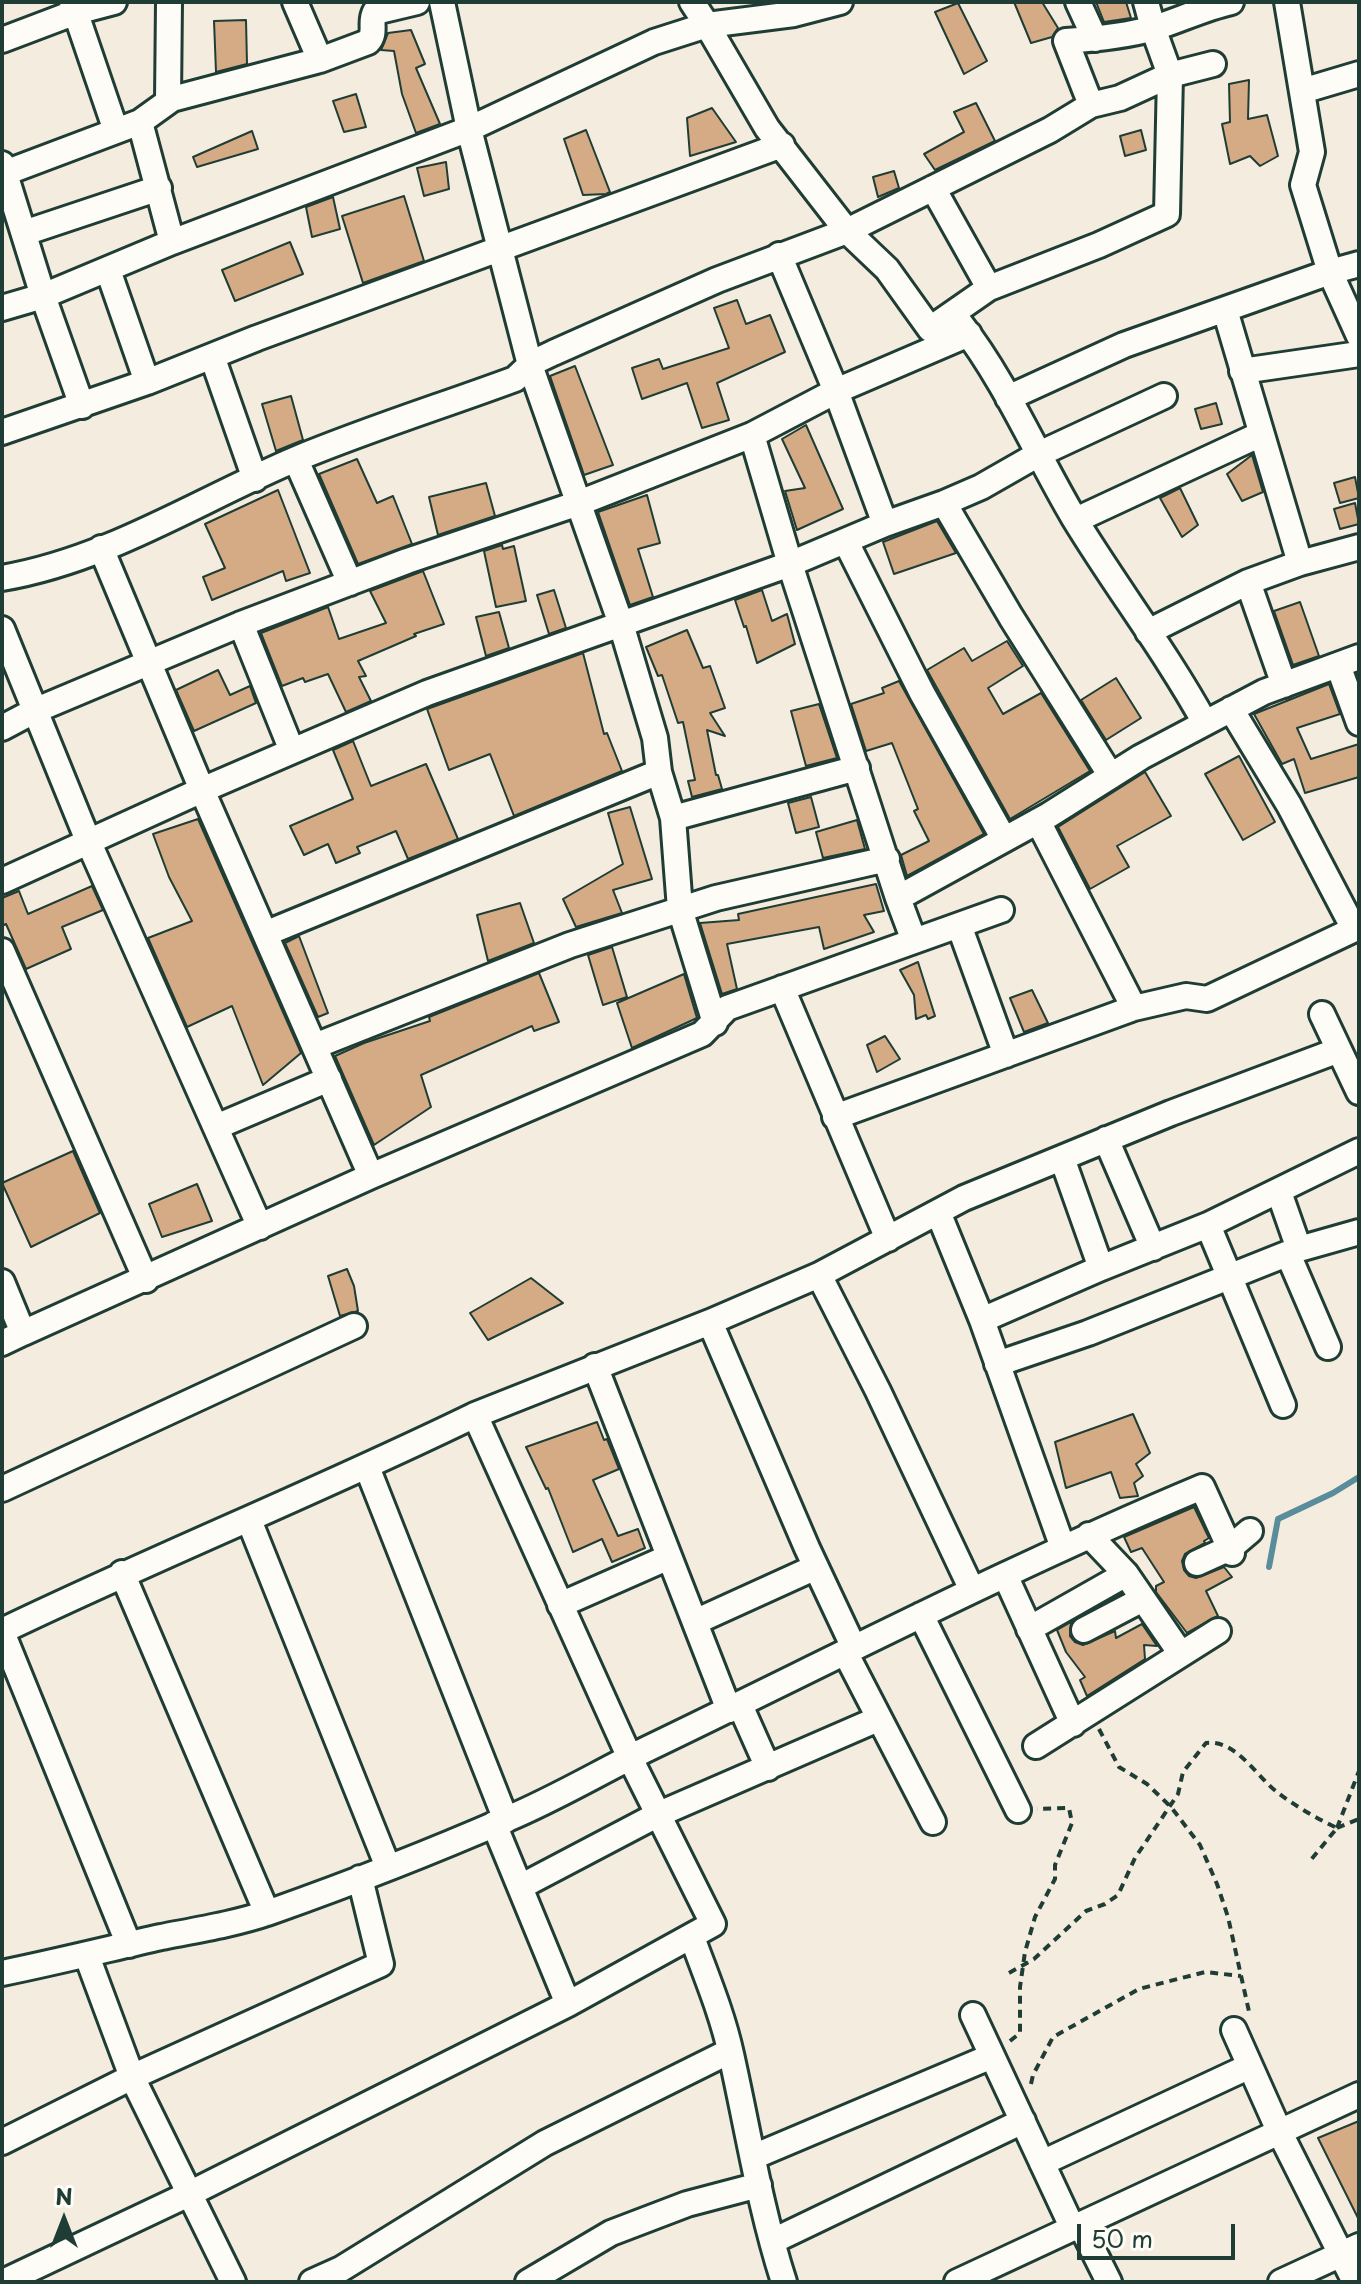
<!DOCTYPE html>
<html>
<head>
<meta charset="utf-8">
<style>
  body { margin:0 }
  #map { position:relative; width:1361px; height:2284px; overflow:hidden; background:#f5ece0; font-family:"Playpen Sans",sans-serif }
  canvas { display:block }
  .frame { position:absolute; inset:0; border:4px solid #1f3d34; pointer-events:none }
  .north { position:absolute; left:24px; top:2180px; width:80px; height:80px; -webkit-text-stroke:6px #fdfcf7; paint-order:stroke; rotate:0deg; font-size:22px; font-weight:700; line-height:32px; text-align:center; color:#1f3d34 }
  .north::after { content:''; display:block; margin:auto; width:28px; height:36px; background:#1f3d34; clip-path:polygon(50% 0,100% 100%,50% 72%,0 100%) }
  .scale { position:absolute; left:1077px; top:2224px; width:158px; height:36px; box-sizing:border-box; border:4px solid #1f3d34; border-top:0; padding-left:10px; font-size:24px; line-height:28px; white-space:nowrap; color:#1f3d34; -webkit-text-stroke:6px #fdfcf7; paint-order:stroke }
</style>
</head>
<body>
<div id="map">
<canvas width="1361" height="2284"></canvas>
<div class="frame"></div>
<div class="north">N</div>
<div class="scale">50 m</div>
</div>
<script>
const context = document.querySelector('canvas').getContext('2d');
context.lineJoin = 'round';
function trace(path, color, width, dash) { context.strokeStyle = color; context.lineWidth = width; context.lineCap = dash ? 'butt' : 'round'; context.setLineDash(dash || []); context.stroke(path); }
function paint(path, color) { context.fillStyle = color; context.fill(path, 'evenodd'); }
trace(new Path2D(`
  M1269 1567 1278 1519 1333 1493 1359 1477`), '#5a8d9c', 6);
const building = new Path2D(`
  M1014 2H1042L1058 28 1052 37 1031 43Z
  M1096 2H1126L1131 18 1104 22Z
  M958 3 987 61 964 74 935 12Z
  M246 20 247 64 216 72 214 21Z
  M411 30 425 64 416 68 440 124 416 133 402 94 394 51 381 50 388 33Z
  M1249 80 1248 119 1267 115 1278 156 1260 166 1250 156 1230 164 1222 124 1230 122 1229 84Z
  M356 94 366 127 344 132 333 101Z
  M976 103 995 141 935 170 924 154 964 132 954 112Z
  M712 108 736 142 690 156 687 118Z
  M586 130 610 192 606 194 583 195 564 139Z
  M1141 130 1146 150 1125 156 1120 136Z
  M252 131 258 149 197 167 193 157Z
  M446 162 449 189 424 196 417 168Z
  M894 171 899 188 878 197 873 177Z
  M404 196 424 261 363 283 342 216Z
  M333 197 340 229 312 237 306 207Z
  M290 242 303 274 235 301 222 270Z
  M737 300 746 324 770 315 785 352 717 383 729 420 702 428 687 383 642 399 632 368 659 359 663 369 729 348 714 308Z
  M575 366 613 465 584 475 550 376Z
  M291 396 303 440 276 451 262 404Z
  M1216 403 1222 424 1201 429 1195 409Z
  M806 425 843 509 797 530 785 491 805 488 782 439Z
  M1252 455 1263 492 1242 501 1227 474Z
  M357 459 377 503 393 496 412 544 358 564 319 474Z
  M1355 477 1359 498 1340 503 1334 483Z
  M486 483 495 516 438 535 429 497Z
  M1180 488 1198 525 1182 537 1160 498Z
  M278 490 310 573 286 581 283 571 212 600 203 577 225 568 205 524Z
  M647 495 660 543 638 549 653 597 630 605 598 512Z
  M1355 503 1359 524 1340 529 1334 509Z
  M937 521 956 553 894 574 883 542Z
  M502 545 503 549 514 546 526 601 496 607 484 551Z
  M423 571 444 624 414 634 416 636 358 661 366 676 359 677 371 701 346 712 328 674 305 682 303 678 282 686 261 633 328 607 339 639 386 623 370 591Z
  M554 590 566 628 549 634 537 595Z
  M762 590 772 621 787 614 795 644 757 663 746 626 744 627 735 600Z
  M1300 602 1319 656 1293 665 1274 611Z
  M499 612 509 648 486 656 476 617Z
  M687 630 703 668 710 666 725 708 710 713 725 736 707 730 716 775H718L722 789 692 797 688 781 695 780 683 722 678 723 662 675 658 676 646 647Z
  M1007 641 1023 666 988 688 1003 714 1041 693 1090 771 1010 819 927 670 964 648 972 661Z
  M583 653 604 734 607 733 622 771 514 816 490 754 449 770 427 709Z
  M218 670 230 695 250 686 256 703 194 731 176 690Z
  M1116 678 1141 718 1106 740 1081 700Z
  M899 681 984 834 907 876 901 855 929 841 914 811 918 809 892 743 866 751 851 704 884 693 882 688Z
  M1329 684 1340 714 1297 728 1311 759 1359 744V777L1305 793 1294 759 1282 764 1254 714Z
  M819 704 837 758 806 766 791 711Z
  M353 741 371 786 426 764 458 839 408 859 396 831 357 847 360 853 336 863 328 844 304 855 290 826 353 799 333 750Z
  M1239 756 1275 822 1243 840 1205 774Z
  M1145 772 1171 816 1117 846 1129 867 1090 889 1058 827Z
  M811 797 819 827 796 833 788 803Z
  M630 807 652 879 613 890 622 913 576 927 563 899 623 864 608 813Z
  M198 819 301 1053 263 1085 232 1006 187 1027 148 938 192 921 169 877 153 834Z
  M857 820 865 849 823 858 816 832Z
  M876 884 884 911 864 915 874 932 824 949 819 927 727 944 737 989 722 994 700 923 739 920 738 914Z
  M92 886 103 910 62 927 71 949 26 969 6 924 2 926V898L19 891 28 914Z
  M520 903 534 943 488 961 477 915Z
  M299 936 328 1013 318 1017 285 943Z
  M612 947 627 997 603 1005 588 955Z
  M918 962 935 1016 928 1019 926 1015 916 1019 914 995 900 970Z
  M539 973 559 1022 534 1031 532 1026 421 1075 431 1107 374 1145 335 1056 364 1043 430 1021 429 1017Z
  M684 974 697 1018 632 1048 617 1003Z
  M1032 990 1048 1023 1024 1032 1010 998Z
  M885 1036 900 1059 877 1072 867 1045Z
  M73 1151 100 1213 31 1247 2 1183Z
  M197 1184 212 1221 162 1237 149 1204Z
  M347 1269 354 1286 358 1311 340 1316 328 1276Z
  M531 1278 563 1303 488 1340 470 1313Z
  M1133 1414 1150 1453 1136 1464 1143 1476 1134 1483 1138 1496 1120 1498 1111 1472 1066 1488 1055 1442Z
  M597 1422 604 1440 607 1439 619 1469 593 1480 618 1536 638 1529 645 1548 612 1562 602 1539 573 1552 548 1488 546 1489 526 1447Z
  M1194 1507 1209 1538 1204 1541 1205 1543 1185 1554 1182 1561 1184 1570 1189 1576 1196 1578 1224 1567 1232 1577 1206 1591 1218 1616 1187 1633 1156 1592V1586L1164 1582 1142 1548 1131 1552 1124 1537Z
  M1071 1622 1070 1636 1075 1642 1083 1645 1115 1631 1116 1638 1142 1624 1157 1646 1144 1645 1145 1659 1087 1696 1080 1680 1085 1677 1066 1652 1057 1630Z
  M1359 2121V2220L1318 2138Z`);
paint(building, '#d4ab85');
trace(building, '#1f3d34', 2);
const minor = new Path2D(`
  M72 2 116 131
  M169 2 168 100 172 99
  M295 2 320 60
  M442 2 469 129 530 365 621 624 655 738 659 772 673 818 680 909 715 1023
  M840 2 794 14 707 25 767 128 847 231 887 269 930 329 989 288 1099 245 1167 214 1170 75 1153 28 1146 2
  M1078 2 1095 39
  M1287 2 1312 152 1303 185 1330 272 1359 336
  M2 40 76 12 114 2
  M1302 91 1359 74
  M1091 105 1066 41C1095 39 1126 36 1154 28 1180 20 1204 8 1231 2
  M140 122 172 242
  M2 164 43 296 82 406
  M2 174 140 122 172 99 320 60 368 42C377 33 369 22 375 12L417 2
  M933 188 989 288
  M24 233 159 188
  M779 255 836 391 885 524
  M108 270 147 382
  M2 308 43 296 172 242 469 129 654 42 707 25 692 2
  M1225 310 1300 563
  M960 323C1006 382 1036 454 1074 518 1116 587 1166 652 1205 723
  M212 356 255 479
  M1242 371 1359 354
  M1008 398 1124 345 1330 272 1359 264
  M2 432 147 382 257 338 782 145
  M752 435 790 564 898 898 914 941
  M296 460 350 583
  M944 503 1011 617 1111 776
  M1076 520 1261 434
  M846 542 922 693 1004 839
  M101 548 202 790 371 1176
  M2 578C108 560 199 500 296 459 368 429 442 406 515 379L532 363 553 353 717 280 847 231 1050 130 1091 105 1120 98 1170 75 1213 64
  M1248 582 1284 685
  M241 624 292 751
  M2 629 89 843 260 1227
  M1148 632 1248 582 1300 563 1359 547
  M1338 665 1359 723
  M1231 709 1289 805 1354 929
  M2 728 34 711 241 624 407 561 579 503 752 435 836 391 969 334
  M673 818 857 768
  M1038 821 1134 1008
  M2 881 202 790 427 693 790 564 885 524 944 503 981 487 1037 455 1164 396
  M898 898 1049 815 1141 757 1264 692 1359 657
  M959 925 1006 1055
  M267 933 659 772
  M2 951 146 1280
  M782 988 888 1239
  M1322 1014 1359 1092
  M315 1046 570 945 716 898 887 859
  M835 1117 1134 1008 1186 996 1207 999 1359 927
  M216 1127 329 1079
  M1106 1139 1153 1248
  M1062 1158 1101 1268
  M1279 1192 1299 1249
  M938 1212 982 1320 1063 1548
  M1208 1225 1283 1405
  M1288 1254 1328 1347
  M819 1275 878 1391 972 1590
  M2 1282 23 1333 2 1343
  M982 1320 1101 1268 1208 1225 1359 1151
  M710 1322 807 1548 854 1648
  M23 1333 371 1176 702 1034 727 1008 1001 910
  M997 1364 1088 1333 1299 1249 1359 1232
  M595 1366 729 1710
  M475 1415 710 1322 819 1275 964 1198 1171 1113 1339 1050
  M367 1467 506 1820
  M2 1489 354 1326
  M249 1520 388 1867
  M1089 1535 1126 1574 1181 1654
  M1197 1563 1230 1548 1250 1531
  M122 1573 267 1913
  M1005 1575 1073 1724
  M560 1605 669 1557
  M921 1615 1018 1810
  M695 1622 816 1567
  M1029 1629 1126 1574
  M1084 1630 1143 1599
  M2 1631C158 1556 319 1491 475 1415L630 1758 713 1924 568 2004 189 2194 3 2282
  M2 1632 129 1945
  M845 1652 933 1822
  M740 1705 768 1768
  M1036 1746 1218 1631
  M494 1824 568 2004
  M520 1887 657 1815 878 1719
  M692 1937C706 1976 722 2013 731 2054 748 2130 760 2208 784 2282
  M87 1956 132 2077 233 2282
  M2 1973C56 1962 108 1949 161 1937 197 1930 235 1924 270 1912 349 1884 429 1853 507 1819 555 1799 600 1772 647 1749 832 1660 1013 1566 1202 1487L1232 1553
  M973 2015 1073 2229
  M1234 2030 1280 2133 1355 2282
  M2 2142 132 2077 381 1964 360 1878
  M753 2157 992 2056
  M1042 2163 1250 2066
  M1081 2226 1109 2282
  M773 2241 1023 2121
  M312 2282 341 2269 545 2143 730 2051
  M528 2282 611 2233 687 2204 759 2185
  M957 2282 1359 2095
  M1281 2282 1359 2246`);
trace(minor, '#1f3d34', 30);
trace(new Path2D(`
  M1099 1729 1119 1767 1147 1784 1171 1807 1200 1845 1217 1884 1228 1917 1250 2016
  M1337 1828 1359 1771
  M1337 1828 1359 1819
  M1009 1973 1034 1959 1086 1911 1105 1904 1118 1895 1135 1858 1178 1794 1183 1772 1206 1743C1236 1739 1256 1776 1277 1792 1295 1806 1316 1818 1337 1828L1310 1861
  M1010 2041 1020 2033V1987L1025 1952 1035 1917 1055 1879V1865L1072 1823 1069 1808 1037 1809
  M1031 2084 1033 2075 1053 2037 1139 1989 1205 1972 1241 1976`), '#1f3d34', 4, [8, 6]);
trace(minor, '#fdfcf7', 24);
</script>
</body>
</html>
